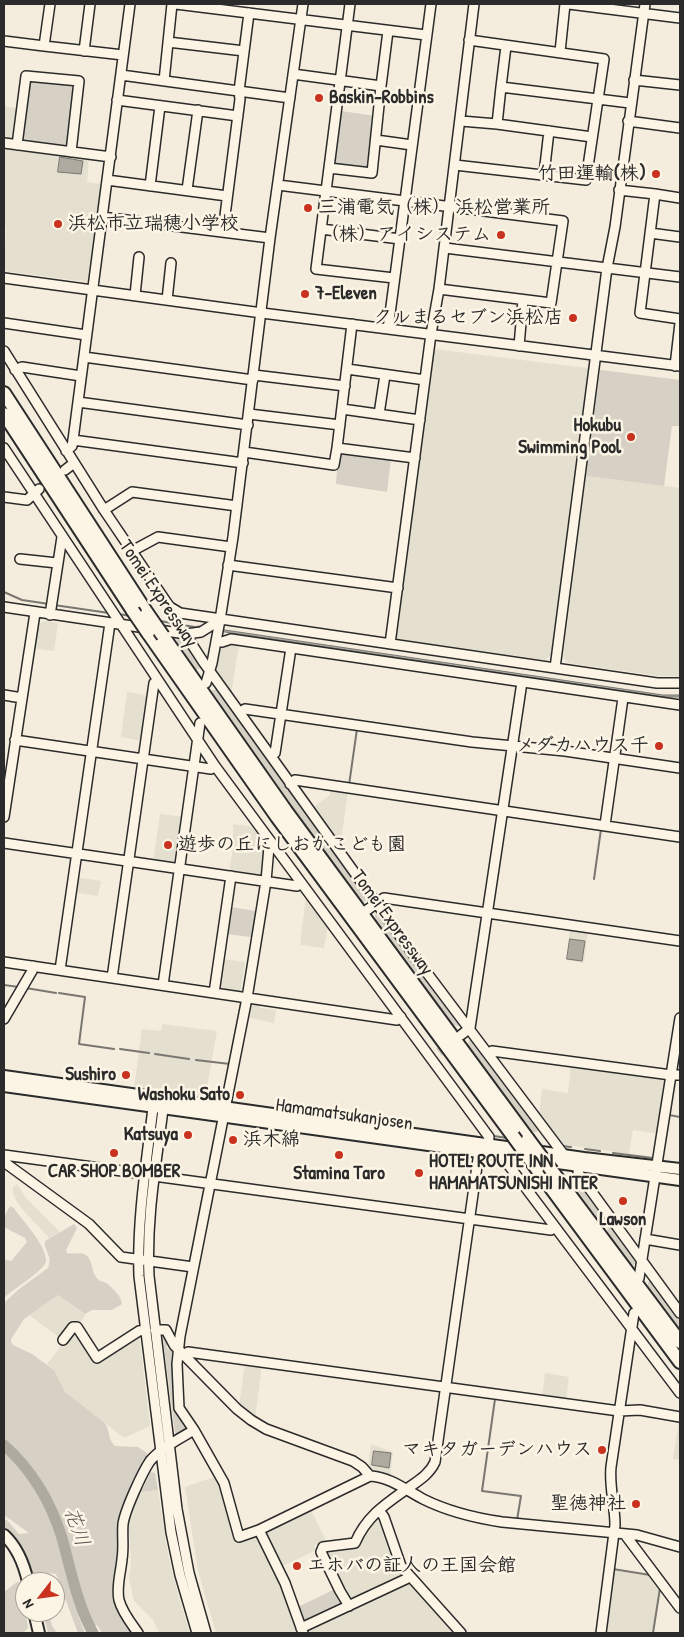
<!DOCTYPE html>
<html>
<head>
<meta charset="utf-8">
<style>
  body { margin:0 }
  #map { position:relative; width:684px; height:1637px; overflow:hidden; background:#f4edde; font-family:"Patrick Hand",sans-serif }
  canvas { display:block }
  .frame { position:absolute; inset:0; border:5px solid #2b2b2b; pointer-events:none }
  .north { position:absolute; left:15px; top:1572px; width:50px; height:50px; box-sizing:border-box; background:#fcf5e5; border:1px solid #a8a49b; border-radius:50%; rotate:240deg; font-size:14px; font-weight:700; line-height:20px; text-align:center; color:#2b2b2b }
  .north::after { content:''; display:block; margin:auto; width:18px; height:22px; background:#c8321e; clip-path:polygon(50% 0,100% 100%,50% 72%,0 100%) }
</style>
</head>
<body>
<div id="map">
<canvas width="684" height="1637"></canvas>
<div class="frame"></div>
<div class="north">N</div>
</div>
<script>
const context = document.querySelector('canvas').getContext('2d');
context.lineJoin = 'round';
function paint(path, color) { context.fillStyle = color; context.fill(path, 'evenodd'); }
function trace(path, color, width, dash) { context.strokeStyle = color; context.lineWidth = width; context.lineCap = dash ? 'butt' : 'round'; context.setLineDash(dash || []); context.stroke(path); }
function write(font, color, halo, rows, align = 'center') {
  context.font = font + ' "Patrick Hand","Klee One",sans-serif'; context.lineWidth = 5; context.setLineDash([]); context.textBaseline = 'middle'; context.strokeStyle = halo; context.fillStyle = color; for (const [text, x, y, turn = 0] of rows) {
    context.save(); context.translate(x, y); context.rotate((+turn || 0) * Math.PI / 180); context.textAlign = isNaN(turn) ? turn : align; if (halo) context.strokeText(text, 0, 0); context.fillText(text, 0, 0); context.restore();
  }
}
paint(new Path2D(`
  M4 106 20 109 17 144 4 142Z
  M4 148 89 159 87 182 102 184 87 282 4 271 6 227 4 226Z
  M434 349 587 368 588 370 551 655 545 660 396 639 395 637 432 350Z
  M586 476 680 488V676H658L568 663 563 657Z
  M47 621 58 623 54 651 33 648 36 630 38 625 42 622Z
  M231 643 239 644 231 695 214 670 220 647Z
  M127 692 150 696 143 741 121 737Z
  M331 788 348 791 340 848 312 808 330 795Z
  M160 814 185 817 176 865 153 862Z
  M233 824 255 827 267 843 264 875 257 874V877L229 873 233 848Z
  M76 877 101 881 98 896 73 892Z
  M306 896 328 925 324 948 300 945Z
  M570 927 588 930 584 963 566 960Z
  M222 959 245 962 240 994 217 989Z
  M249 1002H260V1008L276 1010 274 1023 246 1017Z
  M162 1024 217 1031 205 1098 134 1088 142 1029 161 1031Z
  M571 1064 666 1077 667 1079 659 1134 633 1130 629 1154 560 1144 539 1115 542 1089 568 1093Z
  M17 1184 26 1198 60 1232 49 1238 23 1210 17 1202 13 1194V1187Z
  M58 1295 86 1315 78 1325 75 1320 61 1339 29 1315Z
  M74 1329 96 1361 139 1334 150 1426 124 1438 65 1392 54 1370 47 1364Z
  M245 1362 262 1365 255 1420 239 1407Z
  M545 1373 569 1377 566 1401 542 1397Z
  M679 1419 680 1420V1460L673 1459Z
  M371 1444 393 1452 390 1478 371 1472 368 1469Z
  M217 1476 221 1484 237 1540 255 1535 258 1536 282 1584 299 1633H216L198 1571 185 1487Z
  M158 1490 168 1555 179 1598 190 1633H159L153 1620 134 1601 129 1579 131 1563 130 1542 128 1528 129 1518 141 1492Z
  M310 1508 327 1543 314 1545 316 1550 281 1567 264 1532Z
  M375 1518 378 1519 395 1569 401 1576V1578L353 1600H351L343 1589 325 1553 327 1551 357 1547 364 1533Z
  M613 1570 651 1576 659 1586 653 1633H604Z
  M406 1583 409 1584 452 1633H307V1630Z`), '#e5dfd0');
paint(new Path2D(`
  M27 78 77 82 70 150 19 144Z
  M341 111 376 116 370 170 333 166Z
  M601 370 680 380V426H672L664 486 586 476 600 371Z
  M342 451 391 458 387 492 336 484 338 454Z
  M177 639C189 639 194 654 201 663L199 669 196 670 193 668 176 643Z
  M212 690H218L366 895V901L363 902 360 900 292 807 212 695Z
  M231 907 256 911 257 912 254 936 250 937 227 934 226 932Z
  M375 914 381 915 460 1023 459 1026 453 1025 375 919Z
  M472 1039 538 1125 539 1129 537 1132H533L531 1130 468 1045 469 1040Z
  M574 1176 603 1213V1216L602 1219 599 1220 596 1218 570 1183 569 1180 571 1177Z
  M10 1206 14 1208C23 1222 47 1245 46 1262 43 1271 13 1289 4 1298V1259L11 1261 27 1242 25 1238 4 1227V1217Z
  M74 1224 77 1228 66 1250 67 1253C73 1255 81 1251 86 1255 93 1260 91 1271 96 1277 98 1281 102 1281 106 1283 112 1287 122 1297 122 1304L112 1310H92L85 1314 58 1295 24 1319 11 1339V1342L13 1345 32 1354 54 1370 65 1392 105 1423C110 1431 108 1440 115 1446L138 1447 147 1453V1459L125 1503 115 1585 134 1633H102L97 1625 92 1627 74 1578 63 1536 58 1538 61 1541 70 1579 79 1604V1617L85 1633H78L56 1574 49 1573 43 1582H33L10 1535 4 1529V1519L8 1521 19 1534 29 1533 4 1515V1303L18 1290 48 1268C53 1255 44 1252 45 1241Z
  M608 1227H611L614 1228 636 1259 637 1262 636 1264 633 1265 630 1264 607 1233Z
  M652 1281 680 1319V1330L648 1287V1282Z
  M162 1332 170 1344 166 1346 168 1350 172 1348 174 1352V1356H171V1361H174L187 1426 186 1431 179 1435 175 1433Z
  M151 1472 155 1473 158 1490 141 1492Z
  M17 1582 21 1583 28 1628 23 1633H4V1592Z
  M335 1589 344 1605 303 1622 298 1607Z
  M47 1614 50 1616 52 1626 57 1633H48L44 1617Z`), '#d6d1c4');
const water = new Path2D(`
  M60 157 83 161 81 174 58 172Z
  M198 626 663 695H680V697H663L198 628Z
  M570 939 585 941 582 961 567 959Z
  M374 1451 391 1453 389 1468 372 1465Z`);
paint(water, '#afaaa0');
trace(water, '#7a7771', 1);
trace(new Path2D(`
  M4 592 22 600 49 604
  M54 605 109 613
  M118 614 131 616
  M160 621 200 628
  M349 785 357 729
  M594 879 601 829
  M4 985 19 987
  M26 988 56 993
  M59 993 85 997 79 1044 114 1049
  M120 1049 149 1053
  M155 1054 189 1059
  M196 1060 230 1064
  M669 1115 680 1117
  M494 1136 507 1138
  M562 1146 571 1147
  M585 1149 600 1151
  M613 1153 653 1158
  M495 1399 482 1491 521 1496 517 1520
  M613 1569 650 1575
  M653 1633 660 1588`), '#7a7771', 2);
trace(new Path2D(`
  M4 1445C32 1470 51 1502 62 1538 71 1570 77 1604 93 1633`), '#afaaa0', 11);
trace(new Path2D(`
  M439 1052 451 1043`), '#ccc6ba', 9, [9, 4.5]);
const minor = new Path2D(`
  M50 4 44 46 123 55
  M176 4 426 35
  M350 4 316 269 394 278
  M569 4 680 18
  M4 41 44 46
  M168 42 244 51
  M84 51 90 4
  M560 52 565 4
  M293 74 381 86 388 31
  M121 75 290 98
  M634 80 680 85
  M164 81 172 4
  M501 87 506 46
  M117 100 238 116
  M461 121 497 124
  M628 121 680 128
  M592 137 497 124 501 87 630 103
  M376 140 412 145
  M4 143 111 157
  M17 145 26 76 79 81 71 152
  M455 165 586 180 604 59 469 40
  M329 168 372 173 381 86
  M544 174 549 131
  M107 180 227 196
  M278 185 563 221 551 303 439 289
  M150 186 160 106
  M187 190 198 110
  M619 190 655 194 640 313 680 319
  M655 194 680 198
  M102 217 270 238
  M321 229 400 239
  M223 231 240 99 239 91 249 13
  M650 233 680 237
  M445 248 680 277
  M4 278 262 313 680 366
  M135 295 139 257
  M167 300 171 263
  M4 323 86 335
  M352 324 337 448 415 458
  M388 329 431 4
  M519 346 523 300
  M4 351 104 510 167 603 170 607 180 613 657 683H680
  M84 357 253 380
  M675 366 680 323
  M347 369 425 380
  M15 370 22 367 81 376
  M254 375 345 386
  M78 402 248 425
  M342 409 420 420
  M249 414 340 425
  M379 414 385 375
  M73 440 243 463
  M4 448 215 766 489 1137 488 1144
  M66 451 72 446 73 440 130 4
  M244 452 334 465 337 448
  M65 470 74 463
  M4 497 27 500 39 489
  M104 510 132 492 237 506
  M132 551 158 537 231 547
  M20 559 57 563
  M228 565 398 588
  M4 607 186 634 201 632 220 620
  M50 615 62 537
  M189 635V640L204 663 418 961 564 1155
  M216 641 222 642 231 639 680 705
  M390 644 431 334 439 289 474 4
  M555 668 607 268 615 227 645 4
  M206 683 212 663 220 620 233 537 270 238 303 4
  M4 695 22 698
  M240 712 245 709 472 742 565 751 680 768
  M15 740 211 769 215 766
  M271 756 275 753 291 648
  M290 784 295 780 680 837
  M4 817 35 613
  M605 825 623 698
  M4 843 297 886 301 883
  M273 844 269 847 266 881 247 998 180 1336 177 1364 179 1408 194 1430 224 1483 239 1537 259 1530 285 1583 303 1633
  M367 910 384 898 680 941
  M4 962 397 1020 401 1017
  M60 970 110 623
  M112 978 154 683 158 680
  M163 985 200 723
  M214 993 231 876
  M4 1019 32 971 33 966
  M461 1035 470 1028 522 682
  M489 1053 492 1051 671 1075H680
  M154 1100C147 1159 137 1217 139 1276L171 1532 180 1575 197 1633
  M164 1101C157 1161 146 1215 149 1276L177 1509 189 1573 206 1633
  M4 1155 144 1174
  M508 1156 507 1163 680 1393
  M4 1162 89 1224 121 1257 193 1267
  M579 1165 578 1173 680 1313
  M154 1176 551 1230 555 1227
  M645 1239 680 1245
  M639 1278 680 1018
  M155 1330H166L174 1345 237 1409 251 1420 266 1429 353 1461 362 1467 370 1476
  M63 1340 73 1327H77L97 1358 139 1331 145 1330
  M185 1354 188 1352 619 1411 640 1410 680 1417
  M379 1510 384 1517 401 1566 461 1633
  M259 1530 370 1476C390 1477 406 1490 423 1499 447 1511 475 1518 502 1522L637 1535 680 1547
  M626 1534V1536L680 1608
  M349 1606 340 1591 321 1552 323 1547 355 1543C367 1515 387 1503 411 1486 421 1479 430 1473 435 1462L479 1152
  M301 1628 406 1579 410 1576
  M138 1633C131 1623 122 1612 119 1600 116 1587 121 1572 122 1559 124 1547 122 1536 123 1524 125 1510 142 1473 150 1461 161 1448 179 1439 194 1430
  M601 1633 615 1525C615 1505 609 1487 611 1467L634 1313`);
const major = new Path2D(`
  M4 1076 584 1158 680 1169
  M4 1086 680 1180
  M4 1535C17 1547 24 1564 28 1582
  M34 1612 39 1633`);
const highway = new Path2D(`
  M4 393 147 613
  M4 414 133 611
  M148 633 277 817 513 1136
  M163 636 286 811 528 1139
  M537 1169 680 1362
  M552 1171 680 1342`);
trace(minor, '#2b2b2b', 12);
trace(major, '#2b2b2b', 14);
trace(highway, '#2b2b2b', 16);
trace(minor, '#fcf5e5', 9);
trace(major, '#fcf5e5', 10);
trace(highway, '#fcf5e5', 12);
const highwayBridge = new Path2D(`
  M133 611 148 633
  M147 613 163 636
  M513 1136 537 1169
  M528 1139 552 1171`);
trace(highwayBridge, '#2b2b2b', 16, []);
trace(highwayBridge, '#fcf5e5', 12);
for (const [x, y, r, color] of [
  [319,98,5,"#c8321e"],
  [656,174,5,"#c8321e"],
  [308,208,5,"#c8321e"],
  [58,224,5,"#c8321e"],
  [501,235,5,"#c8321e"],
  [305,294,5,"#c8321e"],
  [573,318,5,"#c8321e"],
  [631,437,5,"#c8321e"],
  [659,746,5,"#c8321e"],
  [168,845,5,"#c8321e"],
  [126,1075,5,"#c8321e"],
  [240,1095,5,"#c8321e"],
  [188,1135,5,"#c8321e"],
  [233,1140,5,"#c8321e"],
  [114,1153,5,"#c8321e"],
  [339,1155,5,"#c8321e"],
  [419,1173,5,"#c8321e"],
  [623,1201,5,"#c8321e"],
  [602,1450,5,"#c8321e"],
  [636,1504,5,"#c8321e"],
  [297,1566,5,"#c8321e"]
]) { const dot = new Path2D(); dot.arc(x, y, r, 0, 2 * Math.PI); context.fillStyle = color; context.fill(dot); trace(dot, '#fcf5e5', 2); }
write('bold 19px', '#2b2b2b', '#fcf5e5', [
  ["Baskin-Robbins",329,98,"left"],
  ["竹田運輸(株)",646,174],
  ["三浦電気（株） 浜松営業所",318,208,"left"],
  ["浜松市立瑞穂小学校",68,224,"left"],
  ["（株）アイシステム",491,235],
  ["7-Eleven",315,294,"left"],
  ["クルまるセブン浜松店",563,318],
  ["Hokubu",621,426],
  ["Swimming Pool",621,448],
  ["メダカハウス千",649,746],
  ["遊歩の丘にしおかこども園",178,845,"left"],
  ["Sushiro",116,1075],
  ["Washoku Sato",230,1095],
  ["Katsuya",178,1135],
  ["浜木綿",243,1140,"left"],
  ["HOTEL ROUTE INN",429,1162,"left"],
  ["HAMAMATSUNISHI INTER",429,1184,"left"],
  ["CAR SHOP BOMBER",114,1172,"center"],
  ["Stamina Taro",339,1174,"center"],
  ["Lawson",623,1220,"center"],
  ["マキタガーデンハウス",592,1450],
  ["聖徳神社",626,1504],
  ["エホバの証人の王国会館",307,1566,"left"]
], 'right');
write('19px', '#2b2b2b', '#fcf5e5', [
  ["Tomei Expressway",158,594,56],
  ["Tomei Expressway",392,923,54],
  ["Hamamatsukanjosen",344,1115,8]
]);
write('italic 20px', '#595754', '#fcf5e5', [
  ["花川",76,1527,71]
]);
</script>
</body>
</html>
